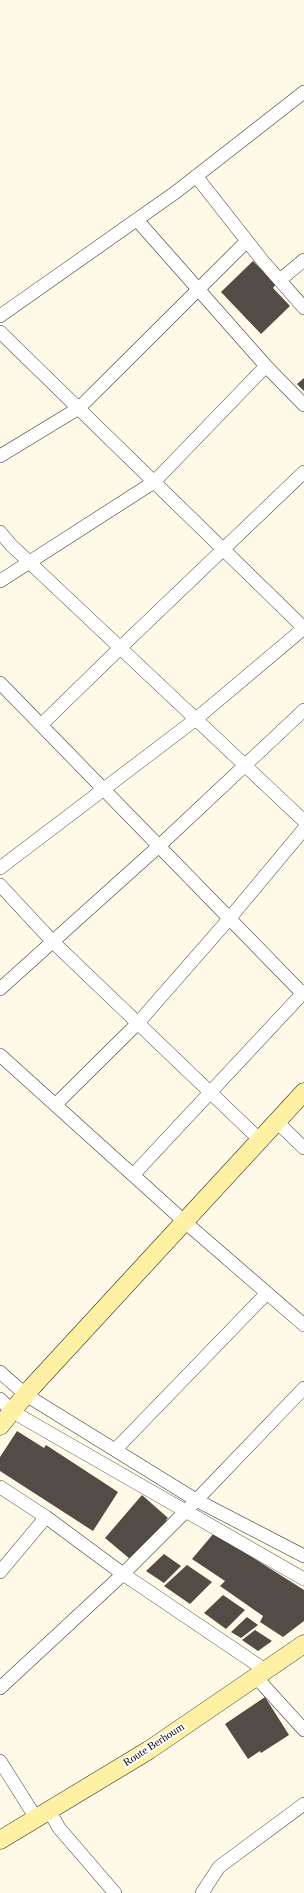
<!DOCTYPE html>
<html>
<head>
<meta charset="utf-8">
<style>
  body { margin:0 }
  canvas { display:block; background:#fff9e8 }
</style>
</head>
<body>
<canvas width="304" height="1893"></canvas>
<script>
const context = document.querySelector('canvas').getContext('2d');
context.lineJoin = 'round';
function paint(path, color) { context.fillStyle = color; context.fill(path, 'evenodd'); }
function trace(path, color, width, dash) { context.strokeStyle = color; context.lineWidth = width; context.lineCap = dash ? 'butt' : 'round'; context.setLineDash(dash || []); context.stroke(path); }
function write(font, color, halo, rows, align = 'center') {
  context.font = font + ' "Times New Roman",serif'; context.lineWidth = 4; context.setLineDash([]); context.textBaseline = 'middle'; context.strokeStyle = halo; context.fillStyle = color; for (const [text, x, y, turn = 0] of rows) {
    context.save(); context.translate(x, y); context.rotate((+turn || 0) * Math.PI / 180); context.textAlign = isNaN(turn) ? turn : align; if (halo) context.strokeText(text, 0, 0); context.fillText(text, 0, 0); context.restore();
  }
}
paint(new Path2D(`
  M253 261 276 284 273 288 290 306 261 334 221 292Z
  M304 378V391L297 384Z
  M17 1431 44 1448 46 1445 118 1492 93 1531 0 1471V1457Z
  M142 1495 168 1518 166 1520 171 1524 136 1564 105 1538Z
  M214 1533 304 1590V1621L283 1637 260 1622 263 1616 220 1586 225 1581 192 1559Z
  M164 1554 181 1566 164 1583 146 1571Z
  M187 1565 212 1582 190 1604 164 1586Z
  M223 1595 245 1610 226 1629 204 1613Z
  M247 1617 258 1625 241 1638 231 1632Z
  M255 1630 272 1641 258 1651 242 1640Z
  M265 1697 289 1735 261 1753 260 1751 248 1759 225 1724Z`), '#534b46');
const street = new Path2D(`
  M196 176 262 260 304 308
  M137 220 266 366 304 405
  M280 280 304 260
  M0 316 176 192 304 92
  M0 332 304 628
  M0 456 79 408 247 241
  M0 532 11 545 304 821
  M0 581 154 482 266 366
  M0 683 304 995
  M41 725 120 648 304 472
  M0 868 196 719 304 628
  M0 885 52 941 260 1140
  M0 989 159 846 304 710
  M0 1055 185 1222 304 1325
  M55 1105 138 1023 229 919 304 829
  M277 1122 304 1148
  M133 1175 304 992
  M0 1372 26 1395 196 1500 304 1556
  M0 1399 13 1412 304 1579
  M115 1450 267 1293
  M0 1487 46 1517 123 1574 265 1670
  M0 1572 46 1517
  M255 1676 304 1730
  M0 1688 123 1574 185 1512 304 1388
  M0 1761 36 1818
  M49 1810 59 1828 115 1893
  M202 1893 219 1867 304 1804`);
const secondary = new Path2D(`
  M0 1426 32 1387 304 1092
  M0 1840 149 1750 304 1644`);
trace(street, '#3d3d3d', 14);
trace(secondary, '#2c2c2c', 19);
trace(street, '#fff', 13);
trace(secondary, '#fff1a3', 18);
write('11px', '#0a0a0a', '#fff', [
  ["Route Berhoum",154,1745,-33]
]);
</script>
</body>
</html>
